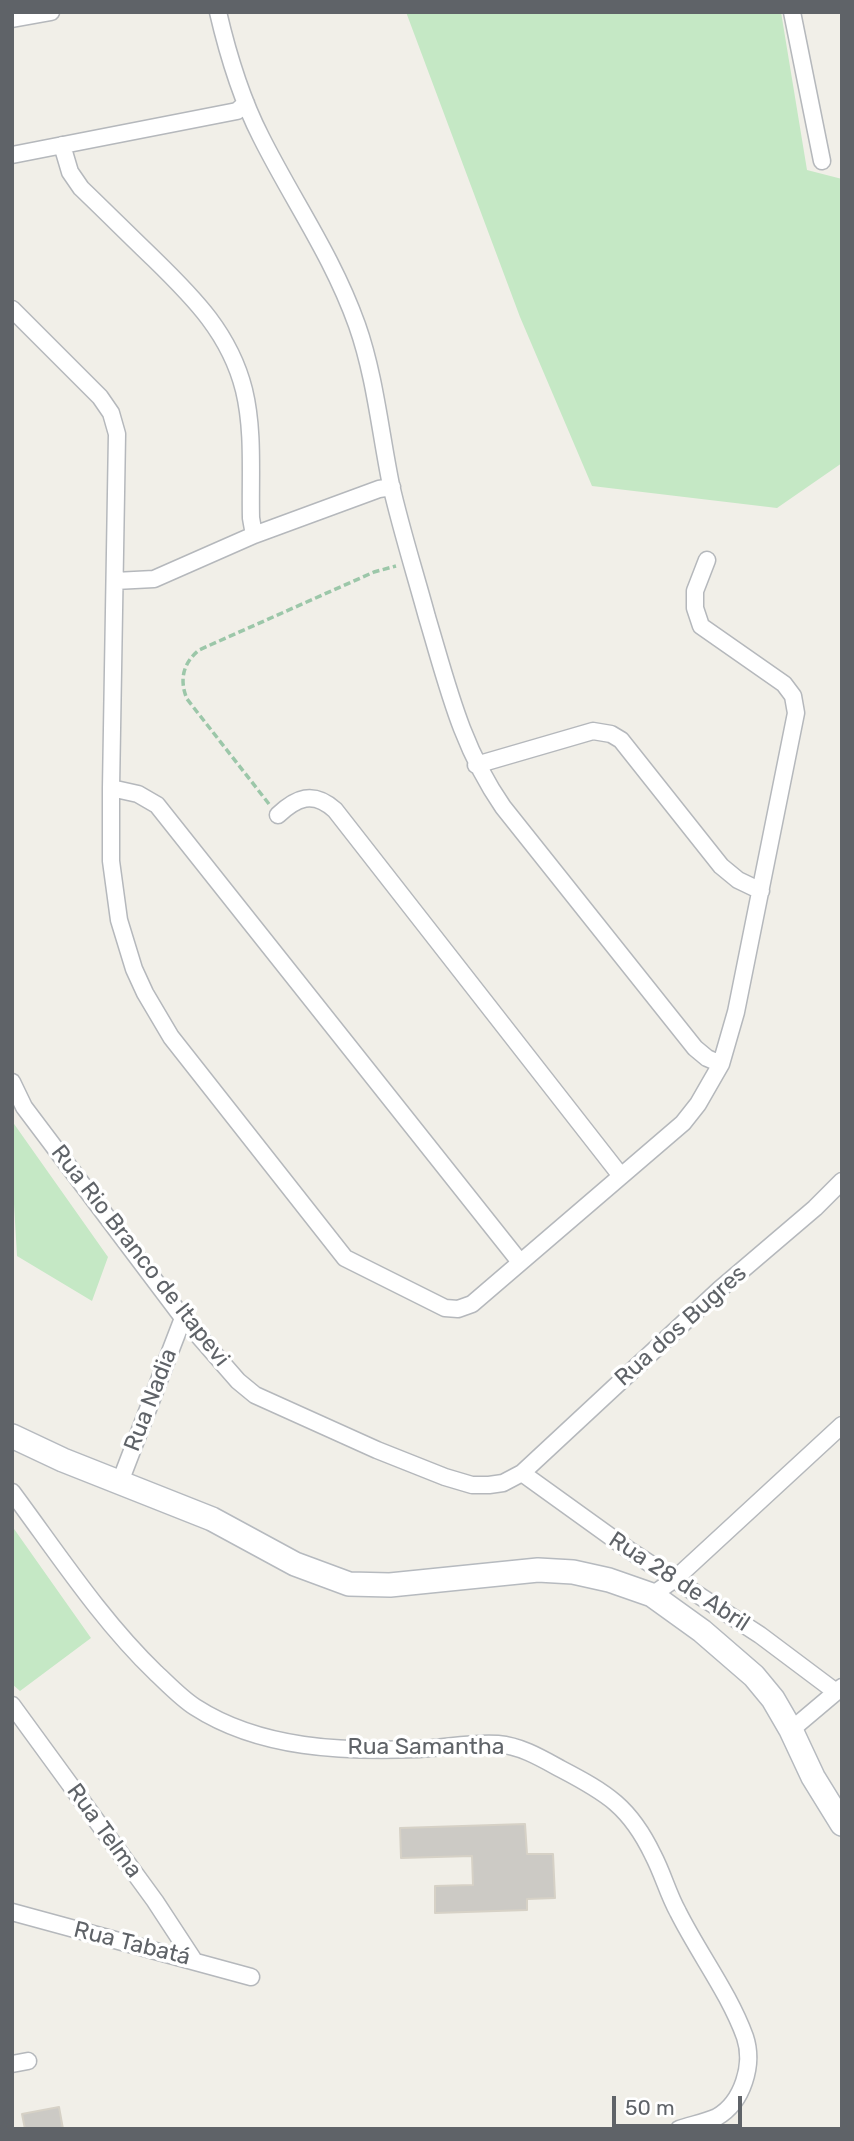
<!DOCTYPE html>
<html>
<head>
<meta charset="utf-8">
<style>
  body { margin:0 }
  #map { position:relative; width:854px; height:2141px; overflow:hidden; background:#f1efe8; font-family:Rubik,sans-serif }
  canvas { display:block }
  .frame { position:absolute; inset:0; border:14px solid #5f6368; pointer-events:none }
  .scale { position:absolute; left:612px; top:2096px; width:130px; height:32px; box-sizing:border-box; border:4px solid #5f6368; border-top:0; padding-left:9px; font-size:21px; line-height:24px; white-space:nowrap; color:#5f6368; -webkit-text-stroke:5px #fff; paint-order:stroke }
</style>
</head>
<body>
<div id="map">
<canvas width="854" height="2141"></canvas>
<div class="frame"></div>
<div class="scale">50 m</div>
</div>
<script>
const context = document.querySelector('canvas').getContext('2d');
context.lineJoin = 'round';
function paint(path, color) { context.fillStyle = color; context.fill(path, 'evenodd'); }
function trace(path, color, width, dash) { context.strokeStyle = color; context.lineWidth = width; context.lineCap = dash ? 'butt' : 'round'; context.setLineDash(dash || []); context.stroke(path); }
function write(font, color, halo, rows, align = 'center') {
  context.font = font + ' Rubik,sans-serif'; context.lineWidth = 7; context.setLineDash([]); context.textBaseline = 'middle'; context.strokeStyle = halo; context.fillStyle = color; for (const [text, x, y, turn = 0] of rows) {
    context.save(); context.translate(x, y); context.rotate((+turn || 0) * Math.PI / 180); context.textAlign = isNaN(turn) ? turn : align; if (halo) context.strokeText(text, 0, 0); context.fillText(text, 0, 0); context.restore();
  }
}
paint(new Path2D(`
  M406 12H781L807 170 842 179V463L777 508 592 486 520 317Z
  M12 1121 108 1257 92 1301 17 1256 14 1204 12 1201Z
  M12 1526 91 1638 20 1691 12 1684Z`), '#c5e8c5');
const building = new Path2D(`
  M525 1824 527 1854H553L555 1898 527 1899V1910L435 1913V1886L473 1885 472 1856 401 1858 400 1828Z
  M59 2107 63 2129H25L22 2114Z`);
paint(building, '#cccac5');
trace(building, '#d6d1c6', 2);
const street = new Path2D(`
  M218 12C228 55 241 98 261 137 293 201 332 255 357 325 375 376 380 431 391 485 401 529 415 573 427 617 448 687 461 746 503 807L695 1048 707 1058 721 1064
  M792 12 822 161
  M12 19 51 12
  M62 145 70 172 81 188C106 212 130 236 154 259 194 298 230 334 244 390 254 431 250 476 251 518L254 535
  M12 155 237 111 246 103
  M12 309 100 397 111 413 117 434 111 788V861L119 920 134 969 145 993 171 1037 345 1258 445 1308 458 1309 472 1304 683 1123 698 1104 721 1064 736 1012 796 713 793 696 784 684 701 626 695 608V591L707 560
  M115 581 154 579 254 535 379 489 392 487
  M476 765 593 731 611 734 621 740 721 866 738 880 761 891
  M111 788 138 794 157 805 520 1262
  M278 815C296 798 313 790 335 810L621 1176
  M12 1082 24 1107 183 1318 238 1381 255 1395 377 1450 445 1477 472 1485H489L503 1483 522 1473 720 1289 815 1208 842 1181
  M522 1473 629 1550 760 1635 836 1692
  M120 1482 183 1318
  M12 1492C58 1554 101 1620 156 1673 168 1684 181 1698 195 1707 260 1749 344 1752 419 1749 445 1748 472 1742 498 1744 521 1746 541 1758 561 1769 607 1793 630 1807 653 1855 663 1874 668 1894 678 1912 699 1954 729 1993 745 2037 754 2064 743 2102 717 2117 706 2122 691 2125 679 2129
  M652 1595 675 1579 842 1425
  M12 1705 155 1901 193 1959
  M791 1730 842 1687
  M12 1912 251 1977
  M12 2064 28 2061`);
const secondary = new Path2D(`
  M12 1436 63 1460 212 1519 295 1564 349 1584 390 1585 538 1570 573 1572 609 1580 652 1595 702 1631 754 1676 773 1699 791 1730 813 1777 842 1824`);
trace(street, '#b5b8bc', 19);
trace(secondary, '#b6babf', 26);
trace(new Path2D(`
  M269 804 187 699C179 680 183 663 199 650L374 572 396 566`), '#9cc7a9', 3.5, [7, 3.5]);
trace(street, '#fff', 16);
trace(secondary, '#fff', 23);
write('23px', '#5f6368', '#fff', [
  ["Rua Rio Branco de Itapevi",140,1256,52],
  ["Rua dos Bugres",681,1326,-42],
  ["Rua Nadia",151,1400,-69],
  ["Rua 28 de Abril",679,1582,33],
  ["Rua Samantha",426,1747],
  ["Rua Telma",104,1831,54],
  ["Rua Tabatá",132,1944,14]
]);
</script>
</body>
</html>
